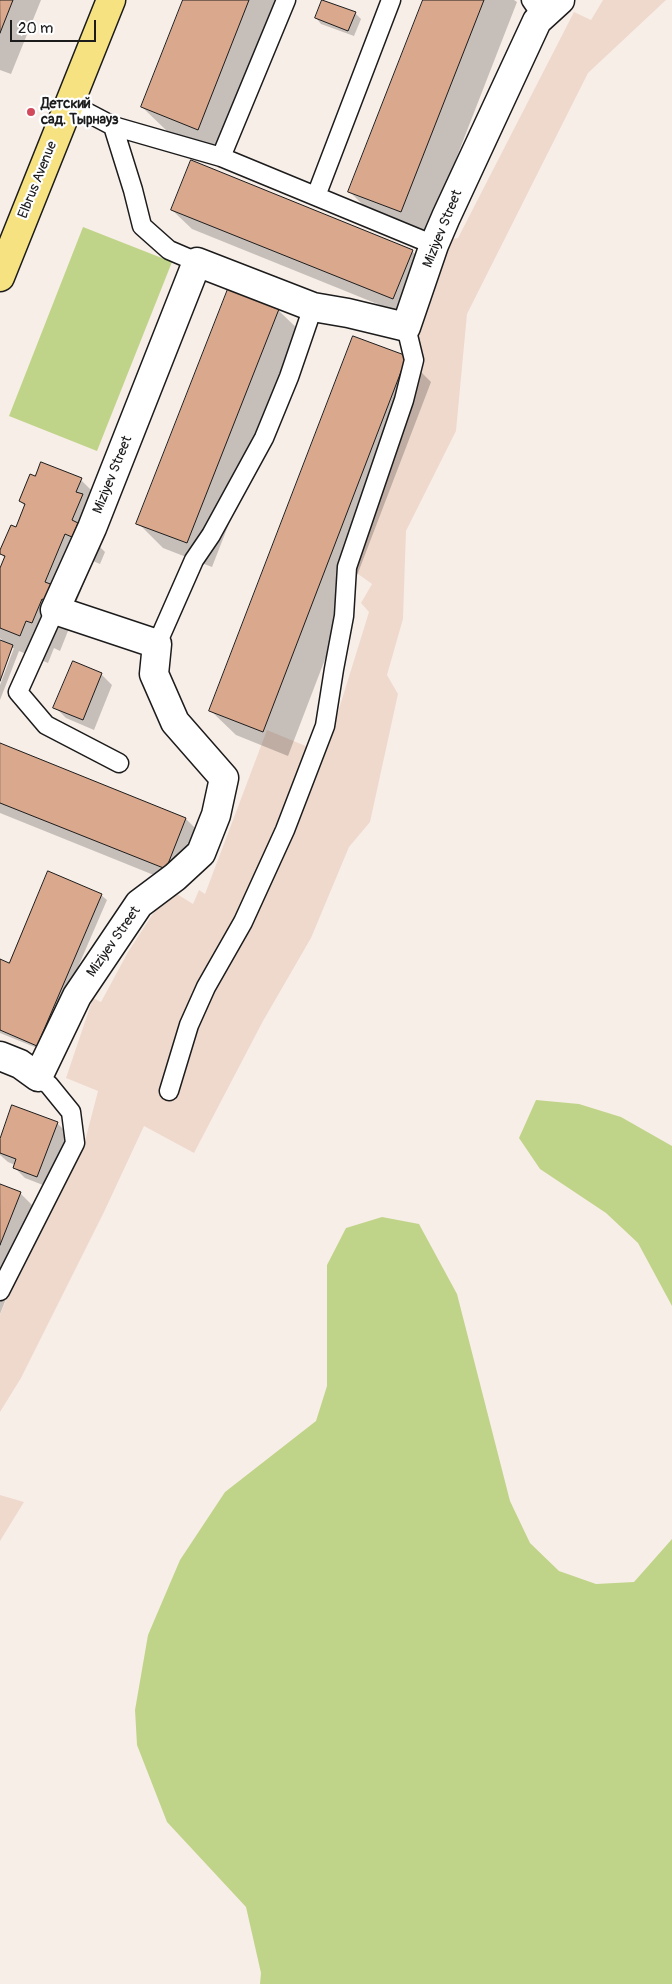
<!DOCTYPE html>
<html>
<head>
<meta charset="utf-8">
<style>
  body { margin:0 }
  #map { position:relative; width:672px; height:1984px; overflow:hidden; background:#f8eee8; font-family:Pangolin,sans-serif }
  canvas { display:block }
  .scale { position:absolute; left:10px; top:20px; width:86px; height:22px; box-sizing:border-box; border:2px solid #1c1c1c; border-top:0; padding-left:6px; font-size:15px; line-height:18px; white-space:nowrap; color:#1c1c1c; -webkit-text-stroke:4px #fff; paint-order:stroke }
</style>
</head>
<body>
<div id="map">
<canvas width="672" height="1984"></canvas>
<div class="scale">20 m</div>
</div>
<script>
const context = document.querySelector('canvas').getContext('2d');
context.lineJoin = 'round';
function paint(path, color) { context.fillStyle = color; context.fill(path, 'evenodd'); }
function trace(path, color, width, dash) { context.strokeStyle = color; context.lineWidth = width; context.lineCap = dash ? 'butt' : 'round'; context.setLineDash(dash || []); context.stroke(path); }
function write(font, color, halo, rows, align = 'center') {
  context.font = font + ' Pangolin,sans-serif'; context.lineWidth = 4.5; context.setLineDash([]); context.textBaseline = 'middle'; context.strokeStyle = halo; context.fillStyle = color; for (const [text, x, y, turn = 0] of rows) {
    context.save(); context.translate(x, y); context.rotate((+turn || 0) * Math.PI / 180); context.textAlign = isNaN(turn) ? turn : align; if (halo) context.strokeText(text, 0, 0); context.fillText(text, 0, 0); context.restore();
  }
}
paint(new Path2D(`
  M603 0H666L588 73 467 314 456 431 406 531 403 619 387 675 398 694 370 822 349 847 311 938 263 1021 194 1153 144 1126 104 1212 21 1378 0 1412V1315L24 1257 86 1137 98 1091 66 1078 93 998 101 1002 128 952 169 889 193 904 199 890 205 894 267 730 325 754 369 612 361 603 372 584 354 571 376 508 411 333 452 239 458 238 574 12 591 20Z
  M0 1495 24 1502 0 1541Z`), '#efd9cd');
paint(new Path2D(`
  M83 227 172 262 97 451 9 416Z
  M536 1100 579 1104 621 1117 672 1146V1306L638 1243 606 1213 540 1169 519 1138Z
  M382 1217 419 1224 457 1294 510 1501 530 1543 559 1571 596 1584 634 1582 672 1539V1984H260L261 1973 246 1907 167 1822 137 1745 135 1710 148 1635 180 1560 225 1492 316 1421 327 1386V1265L346 1228Z`), '#c0d489');
paint(new Path2D(`
  M0 0H41L11 74 0 70Z
  M185 0H284L223 154 167 131 142 107Z
  M424 0H514L517 2 426 236 375 217 350 192Z
  M355 13 361 19 354 36 321 24 316 18Z
  M172 210 412 251 432 271 412 318 192 229Z
  M278 310 303 334 212 567 163 548 138 523Z
  M406 357 431 382 288 756 236 735 211 711Z
  M36 478 81 480 109 508 104 518 110 523 100 547 105 552 100 564 93 561 74 608 70 626 60 651 54 648 48 663 19 651 0 700V685L14 648H11L0 677V642L6 644 0 638V572L5 558 0 553 16 529 25 506 20 501Z
  M101 674 112 685 94 730 66 718 55 707Z
  M0 744 186 819 206 839 186 888 0 813Z
  M101 895 107 900 42 1050 0 1033V962L10 964Z
  M57 1123 68 1134 48 1187 25 1178 14 1167 15 1165 8 1162 0 1155V1142Z
  M0 1185 20 1193 40 1213 0 1314Z`), '#0003');
const building = new Path2D(`
  M0 0H13L0 33Z
  M183 0H249L198 130 141 107Z
  M322 0 356 12 348 31 315 18Z
  M423 0H484L401 212 348 192Z
  M191 160 413 250 393 299 171 210Z
  M228 289 279 309 187 543 136 524Z
  M353 336 407 356 263 732 209 711Z
  M41 462 82 478 76 492 83 494 72 520 78 523 72 537 65 534 45 582 53 585 47 601 42 599 32 623 26 621 20 636 0 628V568L5 556 0 554V550L11 525 16 527 25 504 19 501 30 474 35 476Z
  M0 640 13 645 0 681Z
  M73 661 102 673 83 720 53 708Z
  M0 743 186 818 166 869 0 803Z
  M48 871 102 894 37 1046 0 1030V959L9 963Z
  M12 1105 58 1122 37 1177 13 1168 16 1159 0 1153V1139Z
  M0 1184 21 1192 0 1245Z`);
paint(building, '#daa88d');
trace(building, '#1c1c1c', 1);
const lane = new Path2D(`
  M531 0 542 16
  M69 103 113 126 133 190 142 226 169 250 197 262
  M113 126 221 157 434 245
  M221 157 286 0
  M316 196 391 0
  M55 610 18 692 46 725 119 763
  M157 644 194 560 211 535 264 438 289 377 313 307
  M169 1091 189 1025 206 987 243 922 285 830 325 726 334 669 344 616 347 567 404 400 414 360 406 327
  M0 1291 75 1143 71 1112 49 1085 38 1077`);
const street = new Path2D(`
  M0 1056 20 1064 38 1077 77 996 139 904 175 877 201 853 216 815 224 778 175 722 154 674 157 644 55 610 92 528 197 262 313 307 348 313 406 327 434 245 446 217 537 21 560 0`);
const primary = new Path2D(`
  M0 277 111 0`);
trace(lane, '#1c1c1c', 21);
trace(street, '#1c1c1c', 31);
trace(primary, '#1c1c1c', 31);
trace(lane, '#fff', 18);
trace(street, '#fff', 28);
trace(primary, '#f7e281', 28);
for (const [x, y, r, color] of [
  [31,112,5,"#d1495b"]
]) { const dot = new Path2D(); dot.arc(x, y, r, 0, 2 * Math.PI); context.fillStyle = color; context.fill(dot); trace(dot, '#fff', 2); }
write('bold 14px', '#1c1c1c', '#fff', [
  ["Детский",41,104],
  ["сад. Тырнауз",41,120]
], 'left');
write('14px', '#1c1c1c', '#fff', [
  ["Elbrus Avenue",38,180,-68],
  ["Miziyev Street",443,229,-68],
  ["Miziyev Street",113,475,-68],
  ["Miziyev Street",114,942,-55]
]);
</script>
</body>
</html>
